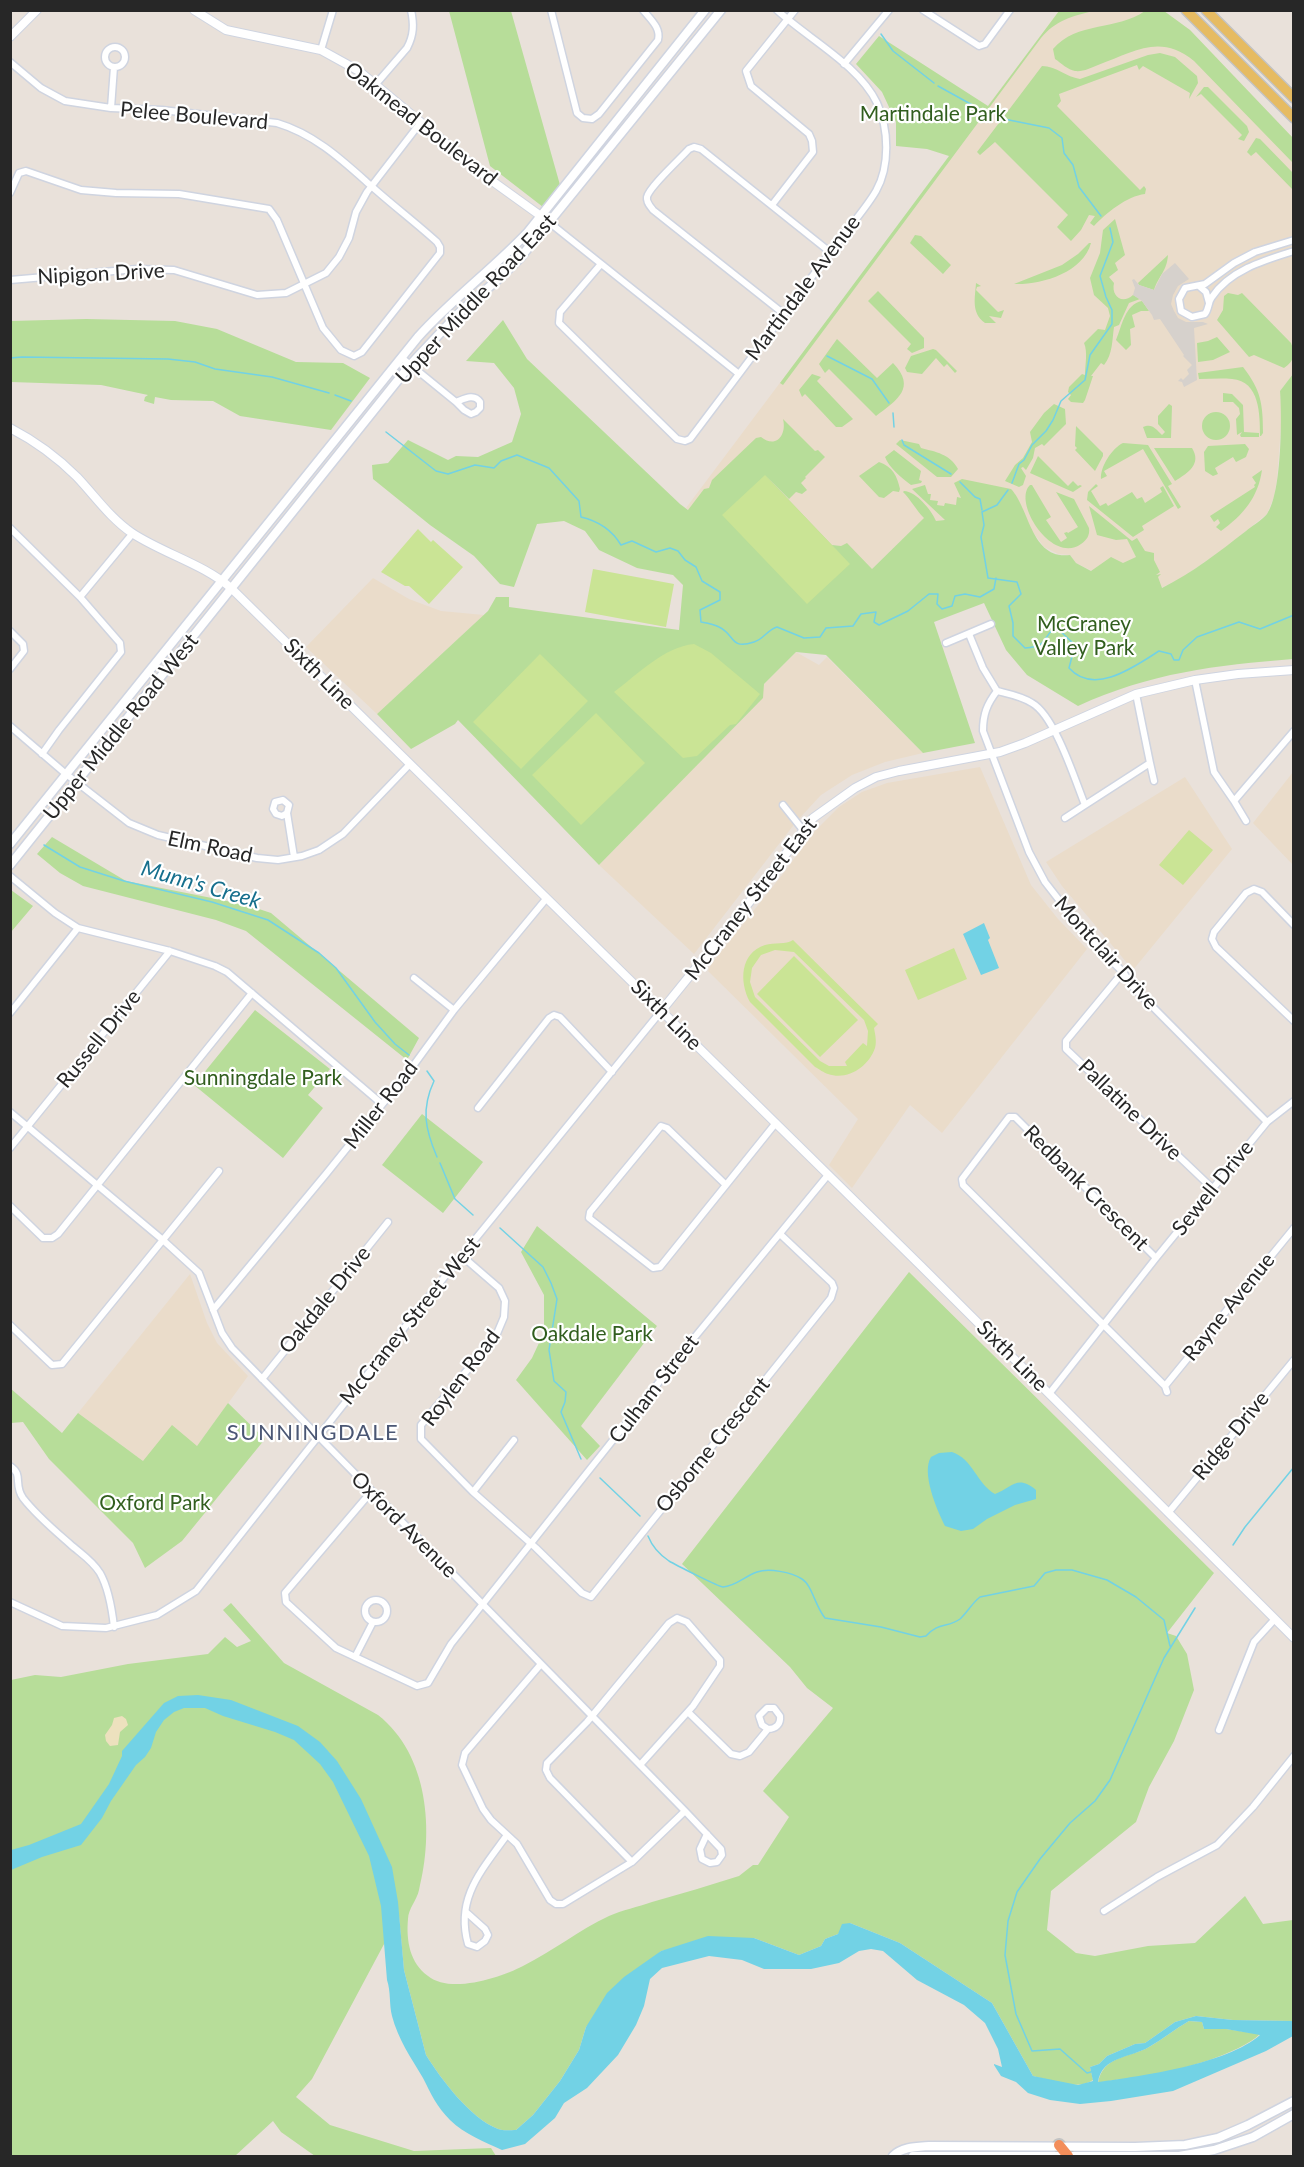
<!DOCTYPE html>
<html>
<head>
<meta charset="utf-8">
<style>
  body { margin:0 }
  #map { position:relative; width:1304px; height:2167px; overflow:hidden; background:#e9e1da; font-family:Lato,sans-serif }
  canvas { display:block }
  .frame { position:absolute; inset:0; border:12px solid #272727; pointer-events:none }
</style>
</head>
<body>
<div id="map">
<canvas width="1304" height="2167"></canvas>
<div class="frame"></div>
</div>
<script>
const context = document.querySelector('canvas').getContext('2d');
context.lineJoin = 'round';
function paint(path, color) { context.fillStyle = color; context.fill(path, 'evenodd'); }
function trace(path, color, width, dash) { context.strokeStyle = color; context.lineWidth = width; context.lineCap = dash ? 'butt' : 'round'; context.setLineDash(dash || []); context.stroke(path); }
function write(font, color, halo, rows, align = 'center') {
  context.font = font + ' Lato,sans-serif'; context.lineWidth = 4.5; context.setLineDash([]); context.textBaseline = 'middle'; context.strokeStyle = halo; context.fillStyle = color; for (const [text, x, y, turn = 0] of rows) {
    context.save(); context.translate(x, y); context.rotate((+turn || 0) * Math.PI / 180); context.textAlign = isNaN(turn) ? turn : align; if (halo) context.strokeText(text, 0, 0); context.fillText(text, 0, 0); context.restore();
  }
}
paint(new Path2D(`
  M1059 11H1164L1190 30 1293 138V374L1280 391 1282 413 1277 479 1274 497 1267 514 1225 548 1180 579 1161 588 1092 571 1076 563 1070 555 1058 554 1044 547 1032 531 1025 518 969 501 945 520 917 525 872 569 880 583 709 524 686 508Z
  M373 578 409 599 441 611 484 615 377 714 306 647Z
  M796 652 819 665 827 657 923 753 885 762 852 775 821 795 796 822 694 954 599 865 762 698 764 684Z
  M980 767 1031 885 1058 919 1087 949 942 1133 910 1105 852 1188 829 1165 858 1119 708 971 712 963 786 870 812 834 839 807 862 792 887 783Z
  M1293 772V865L1253 823Z
  M1185 777 1232 849 1133 970 1062 886 1046 862Z
  M190 1274 207 1323 217 1343 248 1376 197 1446 143 1461 78 1413Z`), '#eadcca');
paint(new Path2D(`
  M449 11H511L560 185 543 207 490 166Z
  M1059 11H1093C1072 16 1055 21 1041 38L783 385 780 383 949 156 927 149 896 146V122L882 92 856 64 879 36 988 106Z
  M1145 11H1164L1190 30 1293 138V163L1194 61C1160 33 1134 52 1098 65 1091 68 1083 72 1075 71 1068 70 1061 63 1055 59L1053 49C1077 21 1116 31 1145 11Z
  M1160 53 1175 57 1197 76 1198 83 1189 99 1190 93 1143 66 1139 70 1137 65 1059 94 1061 101 1057 106 1140 190 1144 186 1146 189 1145 194C1127 196 1106 213 1094 226L1090 223 1095 216 1089 215 1081 230 1071 241 1057 227 1068 215 995 142 980 155 977 152 1042 66C1056 66 1066 77 1080 79L1148 55Z
  M1204 87H1208L1247 126 1249 132 1244 141 1238 139 1242 135 1201 94 1196 97Z
  M1256 138 1260 139 1293 173V190L1256 152 1251 156 1247 152Z
  M1115 219 1125 255 1115 263 1118 270 1109 277 1114 283C1111 296 1122 305 1133 295L1140 299 1129 303 1119 325 1114 327C1112 340 1113 354 1104 365L1101 363 1091 376H1093L1085 400 1083 403 1071 402 1068 399 1071 395 1068 392 1069 387 1082 374 1085 375C1085 365 1088 352 1084 343L1098 329 1105 330 1110 316 1108 308 1094 295 1090 278 1100 253 1103 230Z
  M915 235 921 236 951 265 943 274 910 243Z
  M1089 243H1091C1083 273 1041 285 1014 284L1062 265 1078 254Z
  M1168 255C1167 271 1159 275 1154 290L1139 285 1138 283Z
  M976 283 981 286 977 287 976 290 998 312 1004 310 1001 318 989 316 996 323H985C971 313 975 298 976 283Z
  M878 291 924 338V348L912 353 907 349 911 344 868 301Z
  M1228 293 1238 295 1242 293 1291 343C1295 353 1295 361 1284 368L1254 355 1249 357 1217 320 1223 310 1224 296Z
  M1142 301 1149 311H1141L1132 315 1135 327 1130 329 1131 345 1126 350 1116 340C1122 326 1125 304 1142 301Z
  M86 319 175 321 217 329 296 362 343 363 370 378 331 430 240 416 213 401 171 400 155 397 154 404 144 401 145 397 148 395 101 385 11 382V321Z
  M503 320 527 359 680 504 688 510 704 489 709 488 712 480 756 438 761 437C776 449 787 435 783 419L815 451 818 450 825 457 805 477 806 478 801 483 807 490 802 494 796 492 789 499 765 475 850 564 832 545 841 546 847 543 872 569 924 518C916 510 911 500 903 492L904 491C916 491 932 511 936 521L945 520 912 489 925 485 928 494H931L930 500 938 501 937 505 944 506 945 503 956 505 957 497 961 498 954 483 962 479 1011 489C1030 509 1031 560 1070 555L1076 563 1091 571 1111 557 1123 563 1136 557 1127 539 1116 540 1097 535 1089 506 1132 541 1137 538 1145 551 1154 553V560L1160 572 1156 575 1161 574 1158 577 1162 588C1192 573 1219 552 1246 531 1252 526 1262 520 1267 514 1282 493 1282 416 1280 391L1293 374V659C1216 665 1150 673 1078 706L1027 675 1006 650 984 603 934 622 975 743 923 753 826 655 796 652 764 684 763 698 599 865 458 720 455 724 411 749 377 714 488 611 496 597H509V607L679 630 683 585 673 575 637 568 599 550 585 531 564 521 537 524 514 587 500 584 474 556 430 525 373 479 372 465 388 463 408 440 448 460 456 456 478 457 512 442 521 414 514 388 494 363 466 361Z
  M1217 337 1230 352 1213 360 1198 362 1197 343 1208 341Z
  M837 339 877 378 893 363C917 388 897 400 876 416L829 369 825 373 819 364Z
  M933 349 936 350 957 371 955 373 947 364 944 367 936 358 922 374 907 372 905 368 911 356Z
  M1243 367C1261 390 1263 404 1263 433L1261 436H1260C1260 415 1260 381 1232 379 1221 378 1210 379 1199 379L1198 373Z
  M812 374 821 377 817 381 853 419 842 427H836L805 394 802 397 799 390Z
  M1223 393 1232 394 1243 405 1244 432 1259 433V437H1241L1240 435 1242 432 1237 435 1236 419 1240 414 1239 408 1233 402H1223Z
  M1054 404 1065 409 1066 424 1044 446 1042 444 1035 448 1033 458 1026 470 1023 467 1021 468 1026 476 1023 485 1019 487 1005 481 1015 465 1023 458 1032 442 1030 432 1044 413Z
  M1169 404 1172 406 1171 438H1147L1143 427C1152 423 1156 429 1162 435L1165 432 1158 424V416Z
  M1202 426a14 14 0 1 1 28 0a14 14 0 1 1-28 0Z
  M1076 426 1103 453V456L1095 471 1075 450 1077 448 1075 446Z
  M900 440 919 444 921 448C936 452 950 454 958 469L951 477H937L896 444Z
  M1123 443 1148 445 1172 484 1168 486 1181 507 1178 509 1143 449 1104 471 1107 476 1101 479C1100 467 1112 448 1123 443Z
  M1245 444 1249 449 1246 457 1236 462 1233 457 1215 468 1218 474 1213 476 1205 471 1204 452 1208 446Z
  M1154 448H1192C1202 464 1188 473 1175 481Z
  M894 450 921 471 919 480 922 481 921 483 911 485C902 478 889 468 885 457Z
  M1038 456 1068 486 1073 481 1078 486 1080 485 1082 486 1073 492 1030 473Z
  M879 462C893 467 897 476 900 489L899 492 893 491 884 498 879 497 859 476Z
  M1262 470C1258 498 1243 515 1221 531L1216 527 1220 523 1218 519 1214 522 1210 516 1255 487 1254 485 1256 483 1252 477Z
  M1096 484 1098 486 1091 491 1100 506 1106 503 1108 506 1132 492 1137 499 1142 497 1145 503 1162 492 1160 488 1163 486 1174 506 1142 526 1144 530 1133 537 1087 500 1088 492Z
  M1030 485H1032L1051 517 1046 520 1061 542 1067 538 1064 533 1067 532 1068 533 1078 527 1056 492 1074 499 1089 528C1090 535 1087 540 1081 544 1052 565 1012 502 1030 485Z
  M52 837 126 881 247 905 271 913 419 1038 407 1060 246 931 216 920 83 886 60 873 37 854Z
  M11 890 33 906 11 932Z
  M255 1010 330 1069 308 1095 323 1108 283 1158 194 1085Z
  M422 1114 483 1162 443 1213 382 1165Z
  M537 1226 657 1326 581 1426 600 1446 587 1460 516 1380 532 1358 544 1332V1295L521 1252Z
  M909 1272 1214 1573 1167 1633 1176 1636 1187 1654 1194 1690 1174 1741 1149 1787 1136 1822 1051 1891 1047 1930 1076 1953 1095 1956 1148 1946 1195 1943 1245 1896 1263 1924 1293 1920V2021L1233 2020 1196 2016 1175 2022 1145 2043 1135 2044 1107 2056 1099 2064 1090 2067 1093 2080C1077 2091 1050 2080 1033 2076L992 2003 900 1943 850 1923 838 1934 825 1939 821 1946 799 1955 754 1938 661 1951 586 2027 579 2050 560 2081 533 2115 516 2130C510 2130 503 2131 498 2129 470 2118 441 2079 426 2055L404 1970 399 1916 312 2079 296 2097 330 2125 414 2151 491 2148 496 2156H315L281 2132 273 2121 235 2156H11V1680L35 1675 61 1677 128 1664 208 1654 225 1637 237 1647 251 1641 223 1610 231 1603 284 1663 378 1715C429 1755 434 1832 419 1890 417 1900 408 1909 408 1919 406 1941 410 1963 428 1976 450 1994 500 1978 523 1966 553 1951 579 1930 609 1916 622 1910 638 1907 652 1902 681 1894 710 1885 739 1876L753 1865H758L789 1817 763 1791 833 1708 807 1688 790 1667 682 1564Z
  M10 1388 62 1433 78 1413 143 1461 172 1425 197 1446 228 1403 265 1439 182 1541 145 1568 133 1543 49 1459 23 1422 11 1423Z
  M1189 2021 1202 2022 1204 2029H1226L1260 2034C1240 2054 1177 2071 1148 2076 1132 2079 1115 2079 1098 2083 1103 2055 1130 2058 1149 2047 1163 2039 1175 2029 1189 2021Z`), '#b7dd99');
paint(new Path2D(`
  M122 1716 126 1719 128 1725 120 1732 118 1745 110 1746 106 1741 105 1735 112 1725 114 1718Z`), '#ede1be');
paint(new Path2D(`
  M765 475 850 564 807 604 722 515Z
  M418 529 431 542 433 540 463 567 429 604 409 586H405L381 572Z
  M593 569 674 584 666 627 585 612Z
  M694 644 711 653 760 694 736 724 730 725 697 756 683 758 614 692C638 674 664 647 694 644Z
  M540 654 588 701 521 769 473 722Z
  M596 713 645 763 581 825 532 775Z
  M1189 830 1213 850 1183 885 1159 865Z
  M793 940 878 1024 874 1028C875 1034 877 1041 875 1048 869 1066 848 1081 828 1074 824 1073 819 1069 815 1067L750 1002C739 982 740 953 765 945 774 942 786 945 793 940ZM775 950 794 952 864 1020 868 1031 867 1046 863 1043 845 1062 847 1066H829L820 1061 755 997 750 982 752 968 761 955Z
  M954 948 967 979 918 1000 905 970Z
  M794 956 858 1020 820 1057 757 994Z`), '#cae495');
paint(new Path2D(`
  M1175 263 1189 279 1178 286 1173 295 1171 304 1174 311 1178 318 1186 322H1203L1208 324 1194 328 1197 380 1184 387 1182 382 1178 381 1181 378 1183 380 1189 374 1187 370 1192 365 1183 356 1184 355 1160 319 1154 320 1152 315 1142 301 1133 295 1135 288 1132 280 1134 279 1139 285 1154 290 1162 274Z`), '#d6d1cc');
paint(new Path2D(`
  M984 923 990 938 988 940 999 968 981 975 963 934Z
  M952 1452C973 1459 977 1484 995 1494 1012 1488 1017 1474 1036 1490V1499L1015 1505 987 1519 973 1529 961 1531 945 1526C937 1510 921 1473 931 1457L939 1453Z
  M198 1695 231 1700 298 1726 320 1742 337 1761 361 1799 392 1867 398 1902 404 1970 426 2055C441 2079 470 2118 498 2129 503 2131 511 2130 516 2130L533 2115 560 2081 579 2050 586 2027 607 1993 624 1977 661 1951 708 1936 754 1938 799 1955 821 1946 825 1939 838 1934 842 1924 850 1923 900 1943 992 2003 1033 2076 1078 2085 1093 2081 1090 2067 1099 2064 1107 2056 1135 2044 1145 2043 1175 2022 1196 2016 1233 2020 1293 2021V2036L1266 2051 1173 2091 1111 2101 1080 2104 1050 2100 1028 2093 1016 2082 1001 2076 994 2065V2064L1002 2067 998 2049 985 2023 964 2005 917 1980 883 1951 871 1949 859 1951 839 1963 811 1969H764L742 1960 709 1956 662 1968 650 1979 644 2006 636 2025 618 2055 587 2088 564 2103 555 2118 525 2144 502 2150C485 2142 464 2134 450 2120 437 2107 431 2094 423 2078 411 2058 398 2039 392 2016 389 2004 391 1992 387 1980L381 1906 369 1856 333 1782 320 1764 294 1740 275 1732 223 1716 205 1708H184L174 1712 164 1720 156 1732 151 1748 145 1757 136 1765 111 1801 102 1818 81 1845 42 1857 11 1870V1850L29 1845 81 1824 109 1784 122 1756V1751L164 1703 178 1696ZM1189 2021 1202 2022 1204 2029H1226L1260 2035C1227 2064 1142 2076 1098 2082 1102 2056 1131 2058 1149 2047 1163 2039 1175 2029 1189 2021Z`), '#72d2e5');
trace(new Path2D(`
  M881 34 893 51 934 83
  M938 86 985 112
  M1004 119 1049 128 1062 138 1064 153 1073 165 1079 187 1101 216
  M827 356 872 379 889 403
  M10 358 22 357 168 359 195 362 215 369 272 377 329 393
  M335 395 351 401
  M893 413 894 427
  M386 432 436 471 448 474 475 465 494 468 501 461 517 455 549 468 579 501 581 517C598 521 612 530 621 545L632 541 656 552 670 548 678 551 685 560 696 567 702 581 720 592V600L700 610 701 622C707 623 714 624 719 627 736 635 729 650 754 642 764 639 767 630 777 627L804 638 820 637 826 628 853 626 861 614 876 612 874 622 879 625 908 611 929 594H938L937 604 942 609 952 606 955 596 965 594 980 597 994 589 996 578
  M902 440 904 445 951 474
  M960 482 975 497 980 499 982 510
  M1012 483 1019 464 1024 460 1032 445 1046 431 1053 420 1061 401 1085 380 1090 355 1112 324V310L1106 297 1100 276 1113 242 1110 228
  M1008 490 997 505 982 512 984 525 981 537 988 578 1017 582 1021 594 1009 606 1013 623V636L1025 648C1047 646 1040 643 1053 629L1059 630 1075 645 1069 668C1094 696 1134 667 1159 651L1171 654 1174 660H1179L1183 650 1197 637 1239 622 1260 629 1294 615
  M10 827H11
  M44 845 80 867 124 881 212 902 268 920 319 953 336 968 375 1022 395 1044 409 1055
  M427 1071 434 1081C421 1109 425 1129 437 1157
  M440 1163 455 1199 473 1215
  M500 1228 543 1267 551 1283 557 1299 549 1350 554 1381 566 1392 565 1402 561 1412 581 1459
  M600 1478 640 1516
  M648 1536C652 1546 660 1555 669 1561 674 1564 719 1587 723 1587 736 1586 745 1576 757 1572 769 1568 791 1572 802 1579 812 1585 815 1606 825 1618L881 1627 920 1637 926 1636C938 1622 948 1628 960 1619 967 1613 972 1603 980 1597L1034 1586 1045 1573 1056 1570H1072L1107 1580 1136 1597 1164 1620 1170 1646
  M1233 1545 1245 1527 1294 1467
  M1091 2072 1087 2073 1060 2049 1032 2051 1016 2014 1005 1955 1008 1921 1017 1892 1040 1859 1070 1823 1095 1801 1110 1780 1164 1658 1195 1608`), '#72d2e5', 1.5);
const minor = new Path2D(`
  M551 10 577 113 583 118 592 119 599 114 658 40C661 28 651 20 643 10
  M923 10 979 46 985 44 1010 10
  M105 57a10 10 0 1 1 20 0a10 10 0 1 1-20 0Z
  M321 50 333 10
  M10 62 41 88 65 101 111 108 162 110 277 123C314 134 341 159 369 184 391 204 415 222 437 242L440 247V253L362 352 354 356 341 350 323 328 277 220 269 209 179 194 116 193 81 190 26 171 19 173 10 193
  M844 64 889 10
  M376 84 407 48C414 35 414 24 411 10
  M111 108 114 67
  M772 205 813 152 812 141 809 134 751 86 746 71 795 10
  M550 223 739 374C771 331 803 288 835 246 848 228 865 210 876 191 890 166 889 129 877 103 859 65 807 38 777 10
  M1294 240 1255 252 1234 263 1205 284 1185 288 1179 299 1181 311 1192 317 1205 314C1209 309 1208 302 1212 297 1230 270 1265 260 1294 251
  M601 264 560 312 559 323 677 439 685 441 690 439 739 374
  M10 280 137 269 174 270 257 295 286 293 326 273 339 257 349 238 356 212 367 192 421 122
  M1199 286 1206 292 1209 303
  M784 314 653 210C650 206 646 202 647 197 649 187 681 158 689 149L694 147 701 149 830 252
  M402 358 456 402 464 410 471 414 476 412 480 408V402C474 393 464 399 456 402
  M10 528 80 597 120 643 121 652 59 730 42 754
  M80 597 133 533
  M10 631 23 644 24 651 10 669
  M969 634 983 668 997 691C987 704 983 714 983 731L1029 852 1045 882 1091 941 1123 972 1134 988 1267 1122
  M946 643 991 624
  M1195 680 1214 772 1234 801 1294 731
  M997 691C1009 694 1021 696 1032 703 1055 716 1075 780 1085 805L1150 763 1136 694
  M10 726 66 774 129 823 158 835 257 858 278 860 302 856 319 850 343 834 410 764
  M1150 763 1154 781
  M1234 801 1246 821
  M783 805 803 830
  M287 813 282 816 276 814 273 809 275 802 283 800 289 805 287 813 294 857
  M1065 818 1085 805
  M10 876 55 913 78 928 170 951 215 966 227 972 382 1104
  M1294 925 1262 892 1254 889 1246 893 1214 932 1212 939 1216 947 1294 1021
  M1123 972 1066 1041V1049L1212 1188
  M414 978 454 1010
  M10 1013 78 928
  M478 1108 549 1018 554 1015 560 1017 612 1072
  M10 1112 164 1241 199 1273 222 1333 232 1348 685 1811 721 1849 722 1855 717 1862 710 1863 702 1859 700 1849 707 1834
  M10 1148 170 951
  M726 1185 660 1267 653 1268 589 1218 590 1212 661 1126 667 1128 726 1185 775 1124
  M10 1206 43 1238H52L58 1234 252 993
  M462 1256 499 1288 505 1301 504 1317 496 1336 421 1425V1439L473 1492 536 1548 582 1593 591 1597 831 1298 834 1288 832 1283 780 1234
  M1156 1258 1015 1117H1009L962 1179 963 1185 1165 1386
  M213 1310 326 1174 413 1066 454 1010 546 899
  M10 1325 52 1365 62 1364 219 1171
  M262 1379 388 1222
  M1167 1392 1165 1386 1294 1228
  M1049 1394 1156 1258 1267 1122 1294 1101
  M10 1466C24 1475 13 1484 23 1498 36 1515 54 1530 70 1544 80 1553 92 1560 100 1573 109 1589 112 1609 114 1627
  M371 1492 285 1593 286 1602 336 1648 417 1686 428 1683 451 1644 694 1338 828 1175
  M473 1492 514 1440
  M1168 1513 1294 1360
  M365 1611a11 11 0 1 1 22 0a11 11 0 1 1-22 0Z
  M10 1602 62 1626 106 1628 157 1615 196 1591 450 1270 662 1010
  M355 1657 373 1622
  M541 1664 465 1753 462 1765 483 1809 491 1820 517 1844 550 1900 556 1904H563L632 1862 685 1811
  M688 1712 731 1754 740 1756 749 1752 768 1729C776 1729 781 1724 780 1716L774 1708H767L759 1716 762 1725 768 1729
  M1219 1730 1254 1642 1274 1620
  M632 1862 550 1778 546 1770 547 1763 587 1722 669 1623 677 1618 687 1622 720 1660V1666L693 1706 640 1765
  M1104 1911 1157 1877 1217 1845 1253 1807 1294 1756
  M466 1912 485 1929 488 1935 485 1941 477 1947 468 1944C455 1898 482 1870 507 1835`);
const tertiary = new Path2D(`
  M194 10 226 30 321 50 359 71 488 178 545 219
  M10 37 37 10
  M10 428C35 441 57 457 77 477 95 496 110 518 132 533 164 554 204 564 232 589L921 1266 1294 1638
  M662 1010 751 900 813 818 855 788 876 777 899 771 1000 752 1025 743 1136 694 1195 680 1238 674 1294 670`);
const secondary = new Path2D(`
  M10 844 418 337C452 299 493 269 528 232L705 10
  M10 865 410 365 461 311 495 282 520 258 721 10
  M893 2156C902 2147 916 2147 929 2146L1135 2147 1185 2145 1218 2138 1248 2125 1294 2101
  M913 2156H1179L1214 2150 1253 2137 1294 2114`);
const primary = new Path2D(`
  M1186 10 1294 118
  M1206 10 1294 98`);
const motorway = new Path2D(`
  M1059 2145 1068 2156`);
trace(minor, '#cfd4e0', 9);
trace(tertiary, '#cfd4e0', 10);
trace(secondary, '#cfd4e0', 11);
trace(primary, '#c3c3c3', 12);
trace(motorway, '#c3c3c3', 14);
trace(minor, '#fff', 6);
trace(tertiary, '#fff', 8);
trace(secondary, '#fff', 8);
trace(primary, '#e6bb62', 9);
trace(motorway, '#f38e5b', 10);
write('21px', '#315e1e', '#fff', [
  ["Martindale Park",933,114],
  ["McCraney",1084,624],
  ["Valley Park",1084,648],
  ["Sunningdale Park",263,1078],
  ["Oakdale Park",592,1334],
  ["Oxford Park",155,1503]
]);
write('21px', '#272727', '#fff', [
  ["Pelee Boulevard",194,116,5],
  ["Oakmead Boulevard",421,124,38],
  ["Nipigon Drive",101,274,-3],
  ["Martindale Avenue",803,288,-53],
  ["Upper Middle Road East",476,299,-47],
  ["Sixth Line",319,674,45],
  ["Upper Middle Road West",121,727,-51],
  ["Elm Road",210,847,12],
  ["McCraney Street East",751,899,-52],
  ["Montclair Drive",1106,953,48],
  ["Sixth Line",666,1015,45],
  ["Russell Drive",99,1039,-51],
  ["Miller Road",381,1105,-52],
  ["Pallatine Drive",1130,1110,44],
  ["Redbank Crescent",1086,1188,45],
  ["Sewell Drive",1213,1188,-51],
  ["Oakdale Drive",325,1300,-51],
  ["Rayne Avenue",1229,1307,-51],
  ["McCraney Street West",410,1321,-51],
  ["Sixth Line",1012,1356,45],
  ["Roylen Road",461,1378,-53],
  ["Culham Street",654,1389,-52],
  ["Ridge Drive",1231,1436,-51],
  ["Osborne Crescent",713,1445,-51],
  ["Oxford Avenue",404,1525,45]
]);
write('italic 22px', '#166f8d', '#fff', [
  ["Munn's Creek",201,885,16]
]);
context.letterSpacing = '1.5px';
write('22px', '#4b5774', '#fff', [
  ["SUNNINGDALE",313,1433]
]);
context.letterSpacing = '0px';
</script>
</body>
</html>
